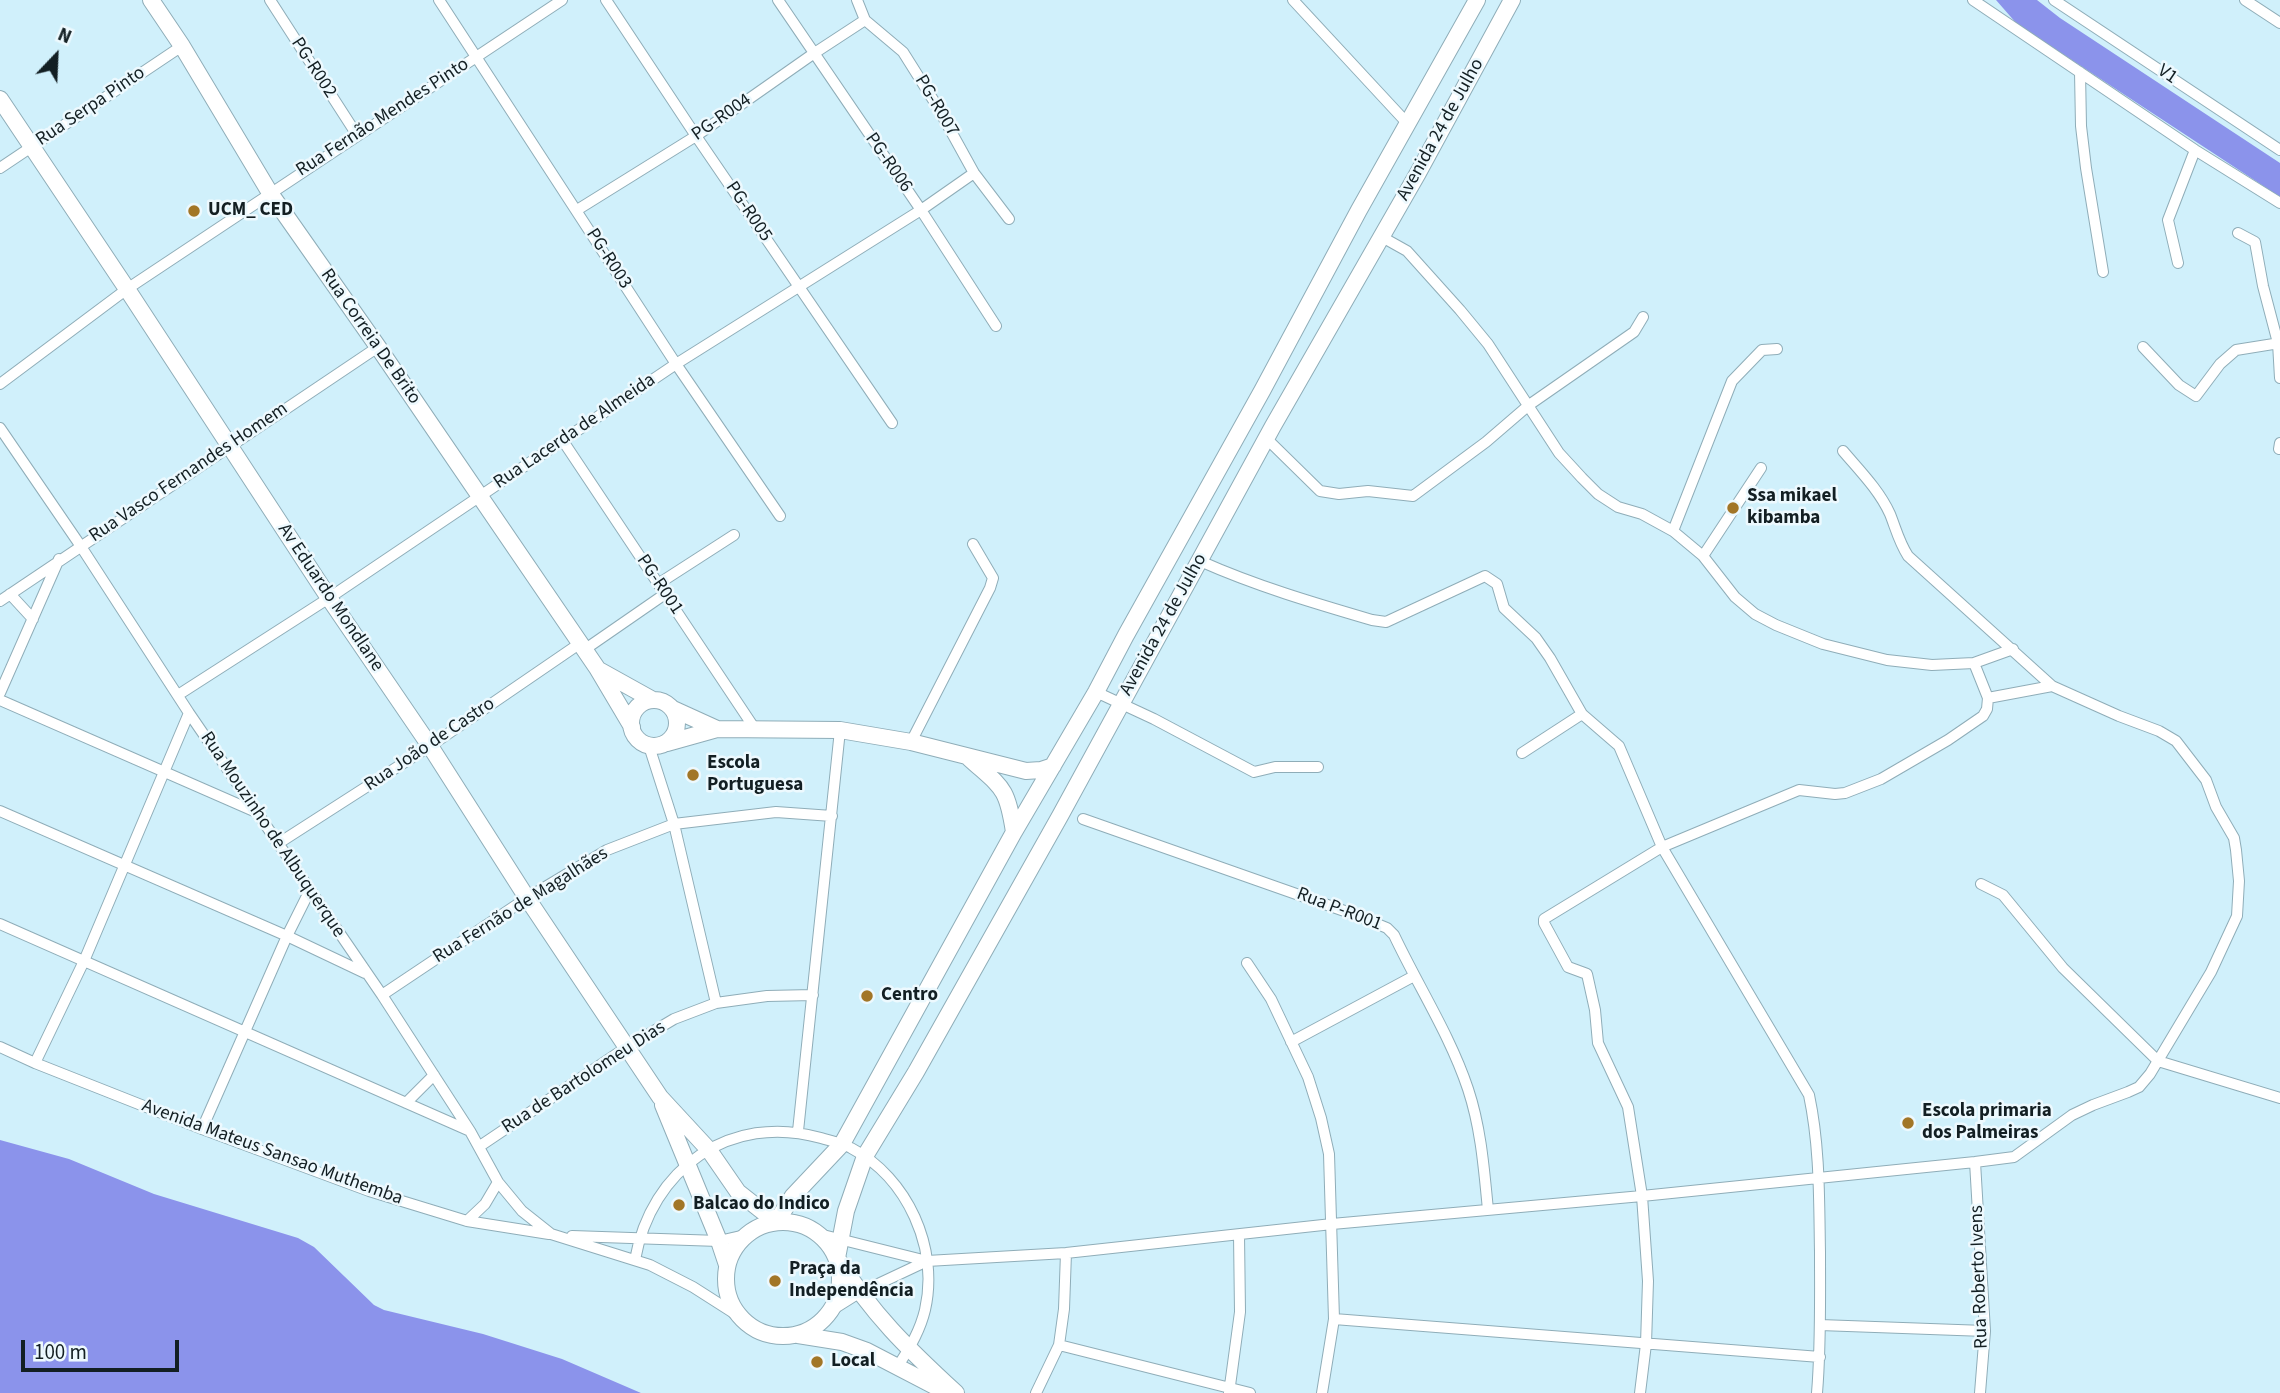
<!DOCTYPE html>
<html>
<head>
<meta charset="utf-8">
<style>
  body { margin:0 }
  #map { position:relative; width:2280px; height:1393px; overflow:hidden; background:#d0f0fb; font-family:"Source Sans 3",sans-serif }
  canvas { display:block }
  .north { position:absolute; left:21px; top:21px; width:70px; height:70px; -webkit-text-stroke:5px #edf9fe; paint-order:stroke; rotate:23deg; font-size:19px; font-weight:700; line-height:28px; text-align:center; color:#131f23 }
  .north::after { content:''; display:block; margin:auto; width:24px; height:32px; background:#131f23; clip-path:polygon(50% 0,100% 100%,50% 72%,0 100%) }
  .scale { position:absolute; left:21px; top:1340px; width:158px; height:32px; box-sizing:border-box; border:4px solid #131f23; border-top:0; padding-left:9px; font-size:21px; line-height:24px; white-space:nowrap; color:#131f23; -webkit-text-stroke:5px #edf9fe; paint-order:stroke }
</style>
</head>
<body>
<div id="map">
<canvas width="2280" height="1393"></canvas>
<div class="north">N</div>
<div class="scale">100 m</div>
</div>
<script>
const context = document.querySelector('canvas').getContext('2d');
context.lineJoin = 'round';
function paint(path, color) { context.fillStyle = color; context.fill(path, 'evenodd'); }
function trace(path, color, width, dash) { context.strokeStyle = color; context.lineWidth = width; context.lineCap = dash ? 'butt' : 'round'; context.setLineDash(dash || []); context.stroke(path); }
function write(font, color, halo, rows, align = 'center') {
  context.font = font + ' "Source Sans 3",sans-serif'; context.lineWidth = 5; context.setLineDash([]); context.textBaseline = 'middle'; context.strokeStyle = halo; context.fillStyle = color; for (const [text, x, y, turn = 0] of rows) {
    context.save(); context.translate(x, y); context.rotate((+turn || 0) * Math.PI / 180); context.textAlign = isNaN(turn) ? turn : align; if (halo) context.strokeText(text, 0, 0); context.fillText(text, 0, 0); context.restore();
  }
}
paint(new Path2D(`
  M1996 0H2037L2060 18 2280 163V197L2017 24Z
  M0 1140 69 1159 154 1194 298 1238 314 1247 374 1305 384 1310 483 1334 562 1359 641 1393H0Z`), '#8b93eb');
const street = new Path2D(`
  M270 0 357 135
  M439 0 676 364 780 516
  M606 0 696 136 892 423
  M778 0 921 210 996 326
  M857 0 865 20 903 52 937 106 974 173 1009 219
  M1293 0 1407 123
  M1973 0 2195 150 2280 203
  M2054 0 2280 150
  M2245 0 2280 23
  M2080 72 2081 126 2086 168 2103 272
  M0 168 182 46
  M577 210 696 136 813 54 865 20
  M2238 233 2255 242 2263 286 2278 343 2280 378
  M1382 237 1407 251 1460 310 1488 344 1559 453 1582 478 1598 494 1618 507 1642 514 1673 531 1703 556 1735 597 1755 614 1776 625 1823 644 1887 660 1932 665 1974 663 2013 649
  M2178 263 2168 220 2195 150
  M2143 347 2179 385 2196 396 2220 364 2236 350 2280 343
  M0 384 127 289 562 0
  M0 428 80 545 189 713 382 995 470 1131 498 1182 522 1211 551 1234 650 1265 693 1287 740 1317
  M1266 438 1320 491 1339 494 1368 491 1413 496 1486 442 1529 405 1634 332 1643 317
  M563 441 755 729
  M2279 449 2280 443
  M1673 531 1732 381 1762 350 1777 349
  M1703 556 1761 468
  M1200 561C1256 586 1314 603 1372 620L1386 622 1485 576 1497 584 1504 608 1536 638 1550 658 1582 714 1619 746 1662 847 1809 1095C1820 1147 1819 1199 1820 1252 1820 1299 1821 1346 1817 1393
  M658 584 734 535
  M10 594 33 619
  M0 601 378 347
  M584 650 665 594
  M1096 692 1154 719 1254 772 1275 767H1318
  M0 693 59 559
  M178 695 329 598 676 364 921 210 974 173
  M1988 698 2052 686
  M0 700 256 812
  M911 742 990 588 993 578 973 544
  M649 746 674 824 716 1003
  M1522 753 1582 714
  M0 811 287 936 365 973
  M1083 819 1353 914 1387 928 1394 935C1418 986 1450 1035 1468 1089 1481 1128 1484 1169 1488 1210
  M279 843 430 746 579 644
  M1981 884 2003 895 2063 968 2158 1061 2280 1098
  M0 924 470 1131
  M1247 963 1271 999 1308 1077 1321 1118 1329 1154 1334 1319 1322 1393
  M382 995 527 898 607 850 674 824 776 812 832 816
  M1291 1042 1414 976
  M0 1047 35 1063 202 1129 369 1191 467 1221 549 1234
  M35 1063 84 961 189 713
  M406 1103 434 1075
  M202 1129 287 936 310 890
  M798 1131 840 730
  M480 1146 627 1047 674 1019 716 1003 767 996 813 995
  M1975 1162 1985 1331 1980 1393
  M467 1221 485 1204 498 1182
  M819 1234 927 1261 1066 1253 1332 1224 1642 1196 1975 1162 2014 1157 2072 1115 2093 1105 2128 1092 2139 1087 2150 1074 2211 972 2237 916 2239 881 2236 850 2234 838 2216 807 2206 780 2176 741 2159 731 2119 716 2052 686 1908 556C1899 542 1896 529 1890 514 1879 490 1860 471 1843 451
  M572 1236 719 1241 745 1235
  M635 1260C651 1169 730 1112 821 1138 831 1141 842 1143 851 1148 908 1178 939 1248 925 1310 920 1331 909 1350 897 1367
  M832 1310 859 1293 927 1261
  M1334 1319 1820 1357
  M1820 1325 1985 1331
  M1059 1345 1250 1393
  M1036 1393 1059 1345 1064 1309 1066 1253
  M1229 1393 1240 1312 1239 1235
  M1640 1393 1646 1344 1648 1281 1642 1196 1628 1107 1598 1043 1595 1010 1587 974 1568 967 1544 923V919L1662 847 1799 790 1835 794 1845 793 1881 779 1948 740 1983 716 1987 709 1988 698 1974 663`);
const secondary = new Path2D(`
  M151 0 182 46 270 193 378 347 597 668 632 727
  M0 99 127 289 329 598 430 746 527 898 660 1097 709 1150 738 1192 776 1222 793 1196 842 1144 1014 832 1096 692 1126 635 1262 391 1359 210 1477 0
  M599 670 653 700
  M631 723a23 23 0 1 1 46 0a23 23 0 1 1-46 0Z
  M673 709 717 729
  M667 743 717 729 840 730 911 742 1026 771 1041 770 1053 766
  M969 758C1002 788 1007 786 1014 832
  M663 1105 719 1241 727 1265
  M726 1279a57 57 0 1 1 114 0a57 57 0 1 1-114 0Z
  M798 1335 842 1342 867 1351 946 1392
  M956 1393C907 1348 872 1314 837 1258L846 1211 865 1156 916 1072 1060 816 1273 426 1418 173 1512 0`);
trace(street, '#8fadb8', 12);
trace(secondary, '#8fadb8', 18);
trace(street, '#fff', 10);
trace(secondary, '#fff', 16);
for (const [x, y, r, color] of [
  [194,211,7,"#a27627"],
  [1733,508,7,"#a27627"],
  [693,775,7,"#a27627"],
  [867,996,7,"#a27627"],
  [1908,1123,7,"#a27627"],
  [679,1205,7,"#a27627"],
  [775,1281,7,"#a27627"],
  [817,1362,7,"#a27627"]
]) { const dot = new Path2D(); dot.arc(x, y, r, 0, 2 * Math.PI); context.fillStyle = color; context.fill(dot); trace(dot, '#edf9fe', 2.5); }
write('19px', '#131f23', '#edf9fe', [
  ["PG-R002",313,68,57],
  ["V1",2167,75,34],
  ["PG-R007",936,106,59],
  ["Rua Serpa Pinto",91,107,-34],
  ["Rua Fernão Mendes Pinto",383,118,-33],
  ["PG-R004",722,118,-35],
  ["Avenida 24 de Julho",1441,130,-61],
  ["PG-R006",888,163,55],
  ["PG-R005",748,212,56],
  ["PG-R003",608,259,57],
  ["Rua Correia De Brito",370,337,55],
  ["Rua Lacerda de Almeida",575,432,-34],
  ["Rua Vasco Fernandes Homem",189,473,-34],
  ["PG-R001",659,585,56],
  ["Av Eduardo Mondlane",330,598,56],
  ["Avenida 24 de Julho",1164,625,-61],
  ["Rua João de Castro",430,745,-34],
  ["Rua Mouzinho de Albuquerque",272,835,56],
  ["Rua Fernão de Magalhães",521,906,-32],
  ["Rua P-R001",1339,910,21],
  ["Rua de Bartolomeu Dias",584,1078,-33],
  ["Avenida Mateus Sansao Muthemba",272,1153,20],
  ["Rua Roberto Ivens",1980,1277,-92]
]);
write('bold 19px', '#131f23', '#edf9fe', [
  ["UCM_ CED",208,211],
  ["Ssa mikael",1747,497],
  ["kibamba",1747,519],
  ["Escola",707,764],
  ["Portuguesa",707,786],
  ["Centro",881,996],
  ["Escola primaria",1922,1112],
  ["dos Palmeiras",1922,1134],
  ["Balcao do Indico",693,1205],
  ["Praça da",789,1270],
  ["Independência",789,1292],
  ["Local",831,1362]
], 'left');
</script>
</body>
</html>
